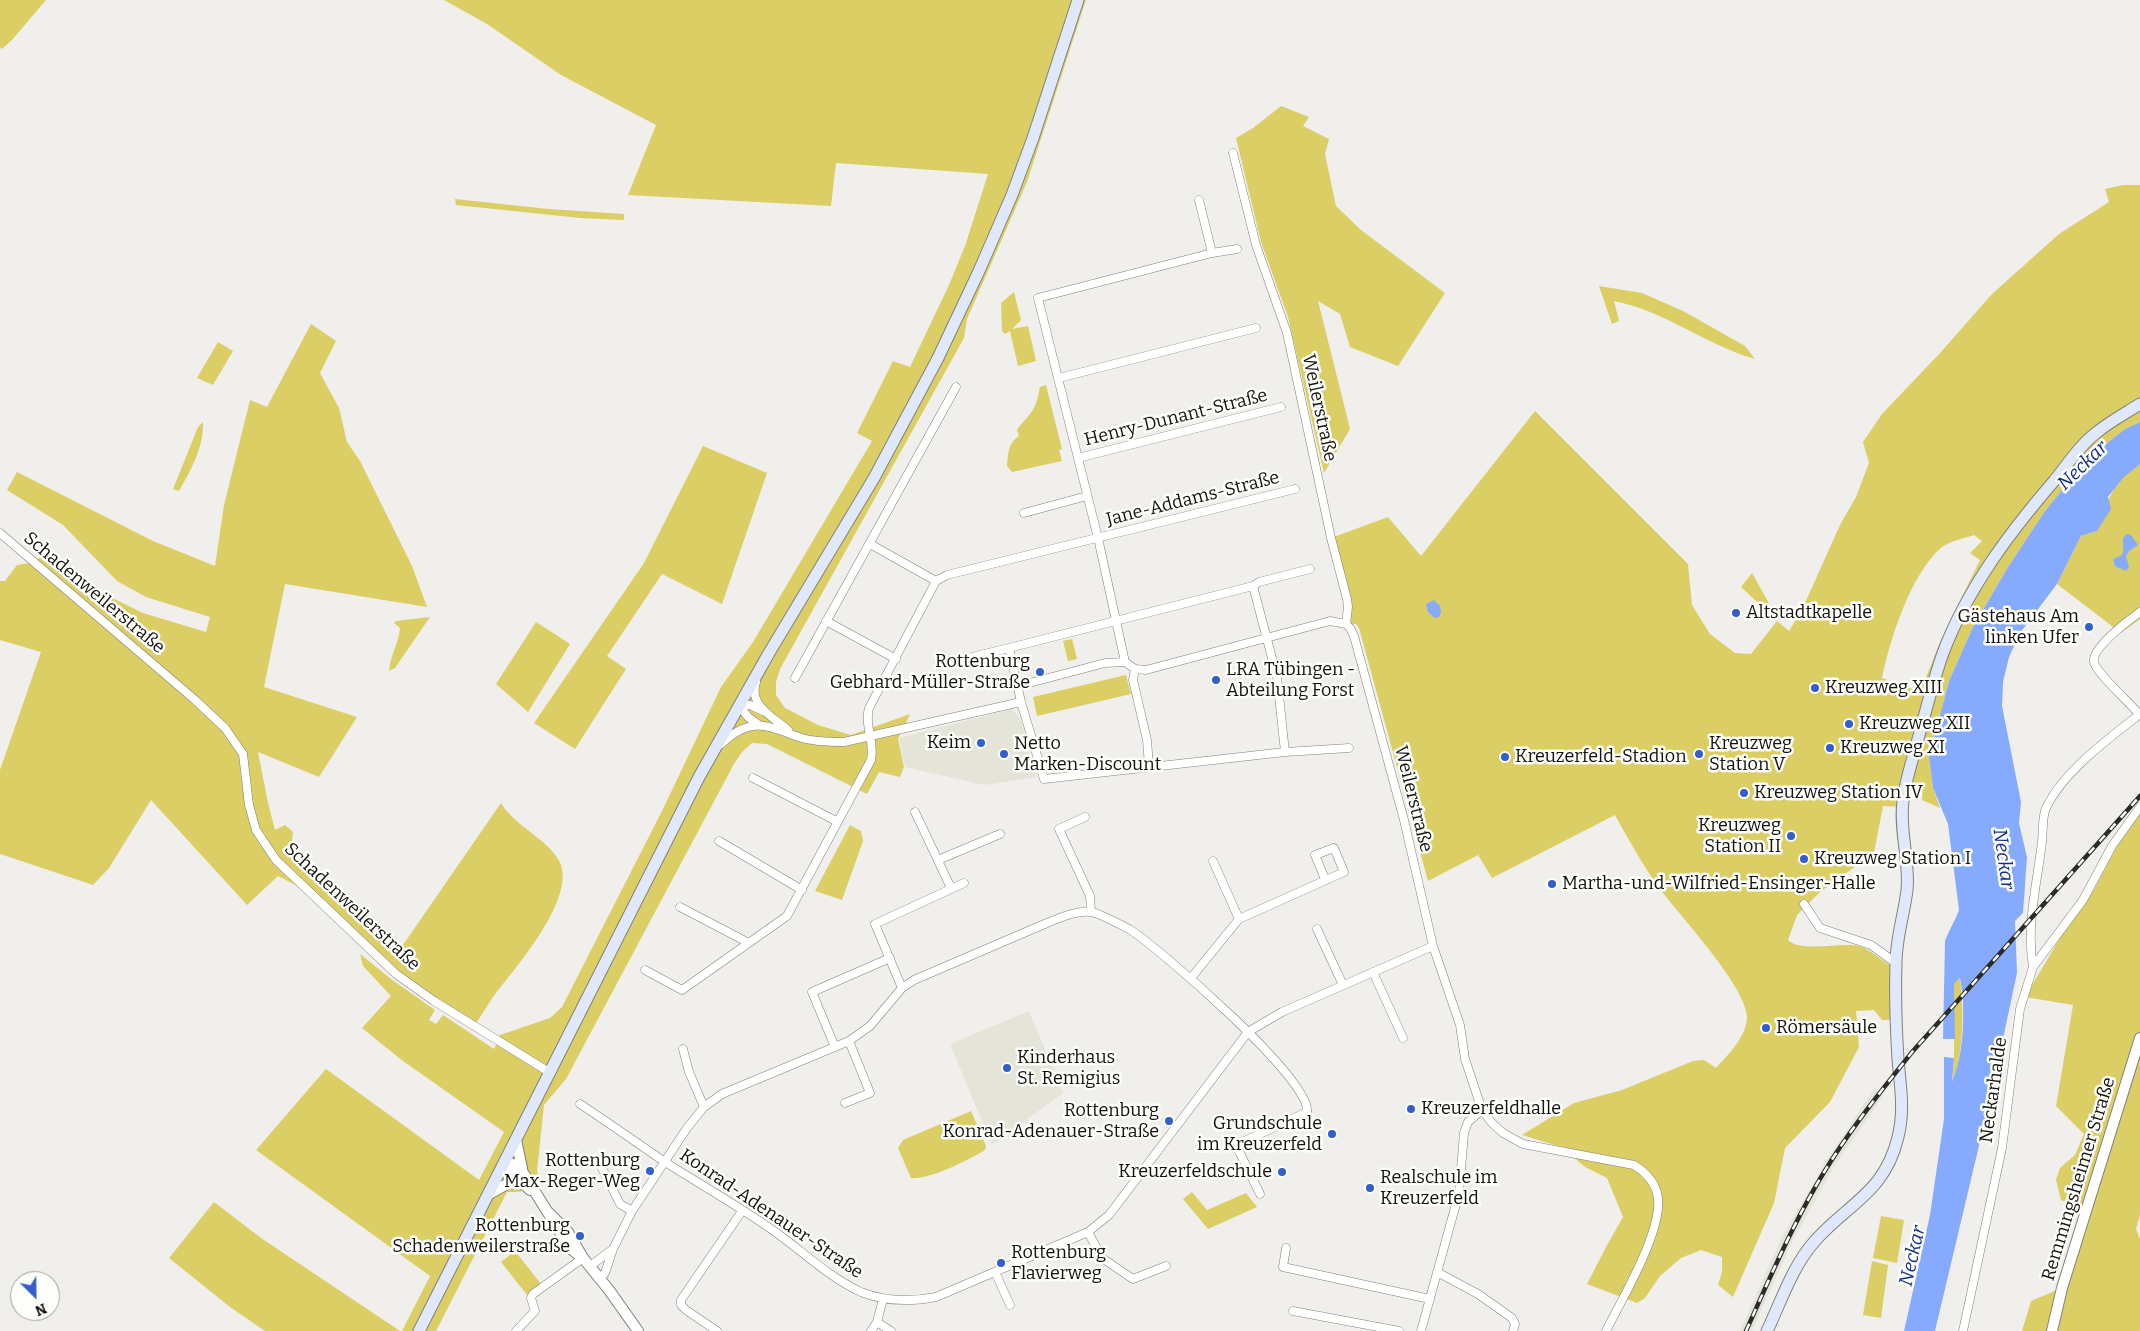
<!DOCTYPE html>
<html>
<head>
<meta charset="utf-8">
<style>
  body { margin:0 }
  #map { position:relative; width:2140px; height:1331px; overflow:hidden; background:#f0efeb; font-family:Bitter,serif }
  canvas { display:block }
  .north { position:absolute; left:10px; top:1271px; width:50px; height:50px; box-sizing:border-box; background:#fdfdf9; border:1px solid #9f9f9c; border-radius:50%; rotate:157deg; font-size:14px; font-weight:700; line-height:20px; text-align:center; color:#121110 }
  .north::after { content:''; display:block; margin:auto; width:18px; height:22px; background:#345dce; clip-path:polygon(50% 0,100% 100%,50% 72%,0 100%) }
</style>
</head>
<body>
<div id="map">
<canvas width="2140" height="1331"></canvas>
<div class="north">N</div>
</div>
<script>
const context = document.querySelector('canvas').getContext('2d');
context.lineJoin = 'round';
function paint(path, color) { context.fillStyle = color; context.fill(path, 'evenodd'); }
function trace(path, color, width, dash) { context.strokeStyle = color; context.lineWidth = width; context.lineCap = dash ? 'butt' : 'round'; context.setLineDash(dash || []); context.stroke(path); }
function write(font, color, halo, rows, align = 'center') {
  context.font = font + ' Bitter,serif'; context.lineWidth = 5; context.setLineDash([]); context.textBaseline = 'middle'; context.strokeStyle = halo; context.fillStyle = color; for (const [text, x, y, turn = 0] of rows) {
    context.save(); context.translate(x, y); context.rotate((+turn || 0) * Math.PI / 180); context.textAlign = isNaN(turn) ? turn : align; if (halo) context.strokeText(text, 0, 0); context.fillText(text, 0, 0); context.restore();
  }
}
paint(new Path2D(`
  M1012 709 1021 720 1036 777 984 785 905 767 899 738Z
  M1029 1011 1063 1093 992 1145 950 1044Z
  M1875 1088 1884 1095 1835 1165 1792 1242 1752 1331H1740L1782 1237 1828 1158Z`), '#e5e4d9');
paint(new Path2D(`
  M0 0H46L12 40 2 49 0 47Z
  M444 0H1086L1027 182 967 319 964 338 780 669 776 682V695L785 708 818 725 851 735 910 714 898 739 904 767 900 777 879 772 867 794 767 744 752 743 742 752 734 764 566 1079 544 1105 537 1171 540 1187 518 1192H507L436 1331H402L430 1276 256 1150 326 1069 479 1180 504 1132 403 1061 362 1028 391 996 363 966 360 954 391 979 435 1010 429 1020 436 1024 443 1015 494 1049 500 1035 550 1018 562 1007 663 809 721 687 753 642 872 441 857 433 893 361 910 367 949 285 965 246 988 174 836 163 831 206 628 195 656 125 561 75 487 24Z
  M1281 106 1309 117 1303 126 1329 139 1325 154 1336 206 1361 230 1445 293 1398 366 1350 347 1340 314 1318 301 1350 429 1324 473 1288 317 1261 242 1236 138 1253 128Z
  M2123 185H2140V422L2125 429 2087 459 2045 511 2008 567 1973 627 1949 681 1929 757 1933 788 1940 808 1922 800 1923 783H1910L1904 807 1883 806 1874 853 1819 893 1797 915 1788 940C1801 953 1841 942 1859 946 1869 949 1881 960 1890 965L1891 1020H1882L1874 1010 1856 1011 1859 1047 1830 1102 1785 1148 1774 1203 1733 1297 1718 1285 1722 1272V1257L1701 1250 1681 1258 1660 1276 1645 1298 1637 1303 1587 1284 1606 1247 1623 1217 1607 1178 1585 1167 1572 1156 1571 1150 1522 1135 1574 1103 1622 1090 1693 1061 1704 1060 1716 1068C1728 1055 1747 1036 1747 1017 1746 986 1680 916 1660 889 1643 866 1629 840 1615 815L1492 878 1478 855 1428 881 1359 628 1356 624H1346L1348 607 1331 538 1388 517 1421 556 1535 411 1688 564 1692 605 1710 634 1735 653 1751 654 1777 621 1789 631 1801 612 1840 525 1856 497 1869 463 1863 442 1882 414 1941 352 1992 294 2059 234 2109 202 2105 189ZM1974 535 1982 541 1970 553 1980 560 1941 640 1920 692 1882 678C1890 639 1911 573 1942 547 1950 541 1965 538 1974 535Z
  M455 199 549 209 624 214V220L580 218 456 205Z
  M1599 286 1642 293 1683 311 1745 346 1755 359C1706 345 1665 311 1614 301L1619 321 1612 324Z
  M1014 292 1021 320 1012 329 1028 326 1036 361 1018 366 1010 331 1005 334 1002 331 1001 303Z
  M311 324 336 341 320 373 339 408 347 442 360 461 412 566 427 607 285 584 264 687 357 717 319 777 258 752 268 803 275 830 285 825 293 832 291 848 303 867 332 886 383 944 396 955 501 803C514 826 553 842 561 865 573 903 515 968 493 997 487 1006 481 1016 475 1025L396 974 309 892 278 876 247 905 151 800 109 868 93 885 0 854V770L41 652 0 640V581H5L17 565 35 562 40 557 87 596 94 597 98 591 143 613 206 632 210 617 146 597 117 581 63 525 7 490 17 472 153 541 215 566 224 505 250 400 267 407Z
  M218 342 233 351 213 385 197 378Z
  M1046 385 1062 449 1059 450 1062 461 1012 472 1007 466C1008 454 1008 443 1019 436L1017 430C1021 423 1026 420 1030 414 1036 407 1038 397 1040 387Z
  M203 422C204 447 191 470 179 491L173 489 198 427Z
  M703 446 767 473 722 604 662 574 607 656 626 669 575 749 534 723 644 563Z
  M2140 464V619L2121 633 2057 584 2081 536 2097 531C2106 503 2113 481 2140 464Z
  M1752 573 1771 607 1769 613 1741 587Z
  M430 617 395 668 389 671C390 655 399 643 400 628L394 623 396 621Z
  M536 622 570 644 528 712 496 684Z
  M1072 639 1077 659 1068 661 1063 641Z
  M1126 675 1131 694 1037 716 1033 697Z
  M2140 813V1215L2136 1229 2140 1239V1331H2022L2031 1301 2062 1288 2086 1211 2061 1200 2056 1180 2060 1168 2075 1155 2084 1134 2056 1106 2073 1005 2025 997 2063 933 2094 890 2120 840Z
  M850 825 861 831 863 841 842 900 815 891Z
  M1960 978C1964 1013 1964 1051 1952 1084L1954 1058V984Z
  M971 1111 986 1146 985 1150C968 1160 930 1180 911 1178L898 1148 903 1140Z
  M1192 1192 1207 1210 1246 1193 1257 1207 1208 1229 1183 1199Z
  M214 1202 261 1238 400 1331H265L230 1307 169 1258Z
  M1881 1216 1904 1220 1897 1263 1873 1258Z
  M515 1251 541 1284 527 1295 501 1262Z
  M1872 1261 1888 1265 1881 1318 1863 1315Z`), '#dbce65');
paint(new Path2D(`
  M2140 422V464L2123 478 2108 497 2111 509 2097 531 2081 536 2057 584 2020 633 2009 657 2003 682 2002 706 2021 802 2019 823 2027 857 2023 913 2015 921 2017 973 1991 1095 1935 1331H1904L1930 1215 1944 1119V1057L1954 1058 1952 1082C1964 1055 1966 1007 1960 978L1954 984 1955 1039H1943L1945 941C1949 930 1955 921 1959 910L1948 824 1933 788 1929 757 1949 681 1973 627 2008 567 2045 511 2087 459 2125 429Z
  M2127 534 2131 535 2138 545 2129 551 2126 556 2129 567 2126 571 2115 566 2113 559 2122 555C2126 548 2119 540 2127 534Z
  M1434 600 1440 606 1441 612 1439 617 1435 618 1428 612 1426 604Z`), '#86abfe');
const minor = new Path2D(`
  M1233 153 1256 245 1287 333 1331 538 1347 599 1348 607 1346 624
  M1199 200 1212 253
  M1237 249 1212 253 1038 298 1098 538 1125 662 1135 669 1146 670 1330 621 1346 624
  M1059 378 1256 328
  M1078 458 1281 407
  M1024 513 1087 496
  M0 533 194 699 225 728 243 754 249 805 256 830 276 860 396 974 434 1001 549 1072
  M870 544 936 581
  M1310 569 1259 582 1253 586 1009 648 1021 702 1044 779 1285 752 1349 748
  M936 581 947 575 1295 489
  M1253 586 1277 677 1285 752
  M826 621 896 659
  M1346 624 1350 628 1354 636 1404 820 1433 946 1460 1025 1465 1059 1482 1110 1492 1123 1503 1133 1523 1144 1634 1165C1647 1173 1656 1183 1658 1198 1662 1232 1622 1299 1606 1331
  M939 665 1009 648
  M1135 669 1133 680 1147 740 1149 766
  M795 678 956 387
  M756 682C748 705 773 717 788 730
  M1018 686 1105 663 1125 662
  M739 705H750L763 711
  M739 705 748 717 759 725
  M2139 714C2130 703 2096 673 2094 662 2091 648 2129 620 2140 612
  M721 744C752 715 766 726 802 738 815 742 830 742 844 742L1021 702
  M753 778 838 822
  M915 812 951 888
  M1085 817 1059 829 1090 896 1091 912
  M719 841 802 890
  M938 860 1000 834
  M1213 861 1239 919
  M1804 904 1820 928 1871 945 1896 963
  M680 907 747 942
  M1317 929 1343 985
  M2033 967C2026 925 2037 884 2042 842 2043 832 2042 817 2046 808 2063 772 2109 738 2140 714
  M645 970 682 990 787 916 871 760C875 742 864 725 869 708L936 581
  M1373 972 1403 1038
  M1191 978 1239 919 1344 872 1334 848 1315 855 1325 879
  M902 988 875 924 964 883
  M835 1047 812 992 890 958
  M683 1049 689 1072 704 1107
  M845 1103 870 1093 849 1041
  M580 1104C609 1123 637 1143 665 1162 701 1185 739 1206 774 1231 802 1251 830 1278 861 1292 886 1302 910 1302 936 1297L1088 1232 1109 1215 1248 1032 1282 1012 1433 946
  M601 1166 620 1204 632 1211
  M1088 1232 1102 1258 1133 1279 1166 1266
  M1286 1248 1283 1267 1430 1299
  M590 1266 613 1249
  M995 1272 1010 1305
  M1437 1272 1478 1294 1512 1318 1515 1324 1513 1331
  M599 1279 605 1273 613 1249 632 1211 687 1128 704 1107 722 1094 849 1041 870 1026 902 988 914 980 1047 923C1059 918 1077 910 1091 912 1099 913 1121 925 1129 929 1159 948 1312 1080 1307 1112L1236 1145 1260 1194
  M1293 1311 1399 1331
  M877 1322 891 1331
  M516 1331 535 1311 531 1298 533 1294 583 1258
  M717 1331 686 1310 681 1305V1300L742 1211
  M871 1331 877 1322 883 1299
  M1421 1331 1459 1193 1464 1133 1468 1122 1482 1110
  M1963 1331 2002 1148 2020 1009 2033 967 2083 900 2112 846 2140 807`);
const tertiary = new Path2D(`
  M516 1140 522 1168
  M505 1162 517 1165 522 1171 570 1248 580 1256
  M504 1164 530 1190
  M489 1194 509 1183 524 1184
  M548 1212 568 1232 583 1258 609 1290 638 1331
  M2052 1331 2062 1288 2140 1038`);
const secondary = new Path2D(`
  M419 1331 699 777 769 653 874 478 938 358 979 271 1012 195 1033 138 1078 0
  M1767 1331C1781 1302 1792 1267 1814 1242 1847 1204 1885 1193 1898 1137 1905 1110 1900 1085 1898 1059 1896 1027 1895 995 1896 963 1896 938 1904 915 1907 890 1910 861 1899 831 1903 801 1905 781 1913 759 1918 739 1926 711 1933 681 1943 653 1967 589 2010 532 2054 481 2067 465 2080 445 2096 433 2109 422 2126 413 2140 404`);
trace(minor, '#80807c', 9);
trace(tertiary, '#80807c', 12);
trace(secondary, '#80807c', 13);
trace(minor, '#fff', 8);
trace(tertiary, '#fff', 10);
trace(secondary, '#e0e8fc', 11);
const rail = new Path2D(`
  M1746 1331C1772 1273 1797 1214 1831 1161 1856 1122 1885 1086 1913 1051L2140 796`);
trace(rail, '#2c2b2a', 4.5);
trace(rail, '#fdfdf9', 2.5, [8]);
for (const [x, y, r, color] of [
  [1736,613,5,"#345dce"],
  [2089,627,5,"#345dce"],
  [1040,672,5,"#345dce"],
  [1216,680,5,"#345dce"],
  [1815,688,5,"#345dce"],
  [1849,724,5,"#345dce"],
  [981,743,5,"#345dce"],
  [1830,748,5,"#345dce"],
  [1004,754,5,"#345dce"],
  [1699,754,5,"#345dce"],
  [1505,757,5,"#345dce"],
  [1744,793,5,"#345dce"],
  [1791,836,5,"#345dce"],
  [1804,859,5,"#345dce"],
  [1552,884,5,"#345dce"],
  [1766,1028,5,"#345dce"],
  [1007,1068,5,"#345dce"],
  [1411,1109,5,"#345dce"],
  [1169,1121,5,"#345dce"],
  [1332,1134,5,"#345dce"],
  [650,1171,5,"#345dce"],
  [1282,1172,5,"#345dce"],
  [1370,1188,5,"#345dce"],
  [580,1236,5,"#345dce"],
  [1001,1263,5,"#345dce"]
]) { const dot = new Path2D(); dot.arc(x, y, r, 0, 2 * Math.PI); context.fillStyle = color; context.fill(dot); trace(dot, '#fdfdf9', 2); }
write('18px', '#121110', '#fdfdf9', [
  ["Weilerstraße",1319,408,78],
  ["Henry-Dunant-Straße",1176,418,-14],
  ["Jane-Addams-Straße",1193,499,-14],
  ["Schadenweilerstraße",94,593,40],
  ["Weilerstraße",1413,799,76],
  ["Schadenweilerstraße",352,907,43],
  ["Neckarhalde",1994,1090,-82],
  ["Remmingsheimer Straße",2079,1179,-73],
  ["Konrad-Adenauer-Straße",771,1214,34]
]);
write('18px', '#121110', '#fdfdf9', [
  ["Altstadtkapelle",1746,613],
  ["Gästehaus Am",2079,617,"right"],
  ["linken Ufer",2079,638,"right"],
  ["Rottenburg",1030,662,"right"],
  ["Gebhard-Müller-Straße",1030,683,"right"],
  ["LRA Tübingen -",1226,670],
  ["Abteilung Forst",1226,691],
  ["Kreuzweg XIII",1825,688],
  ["Kreuzweg XII",1859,724],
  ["Keim",971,743,"right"],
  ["Netto",1014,744],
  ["Marken-Discount",1014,765],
  ["Kreuzweg",1709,744],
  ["Station V",1709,765],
  ["Kreuzweg XI",1840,748],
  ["Kreuzerfeld-Stadion",1515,757],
  ["Kreuzweg Station IV",1754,793],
  ["Kreuzweg",1781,826,"right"],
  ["Station II",1781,847,"right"],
  ["Kreuzweg Station I",1814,859],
  ["Martha-und-Wilfried-Ensinger-Halle",1562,884],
  ["Römersäule",1776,1028],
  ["Kinderhaus",1017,1058],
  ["St. Remigius",1017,1079],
  ["Kreuzerfeldhalle",1421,1109],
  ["Rottenburg",1159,1111,"right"],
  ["Konrad-Adenauer-Straße",1159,1132,"right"],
  ["Grundschule",1322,1124,"right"],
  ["im Kreuzerfeld",1322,1145,"right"],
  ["Rottenburg",640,1161,"right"],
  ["Max-Reger-Weg",640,1182,"right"],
  ["Kreuzerfeldschule",1272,1172,"right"],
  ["Realschule im",1380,1178],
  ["Kreuzerfeld",1380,1199],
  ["Rottenburg",570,1226,"right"],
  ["Schadenweilerstraße",570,1247,"right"],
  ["Rottenburg",1011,1253],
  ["Flavierweg",1011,1274]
], 'left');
write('italic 19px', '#112e8b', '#fdfdf9', [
  ["Neckar",2083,466,-44],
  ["Neckar",2003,859,82],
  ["Neckar",1913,1256,-77]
]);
</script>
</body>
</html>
